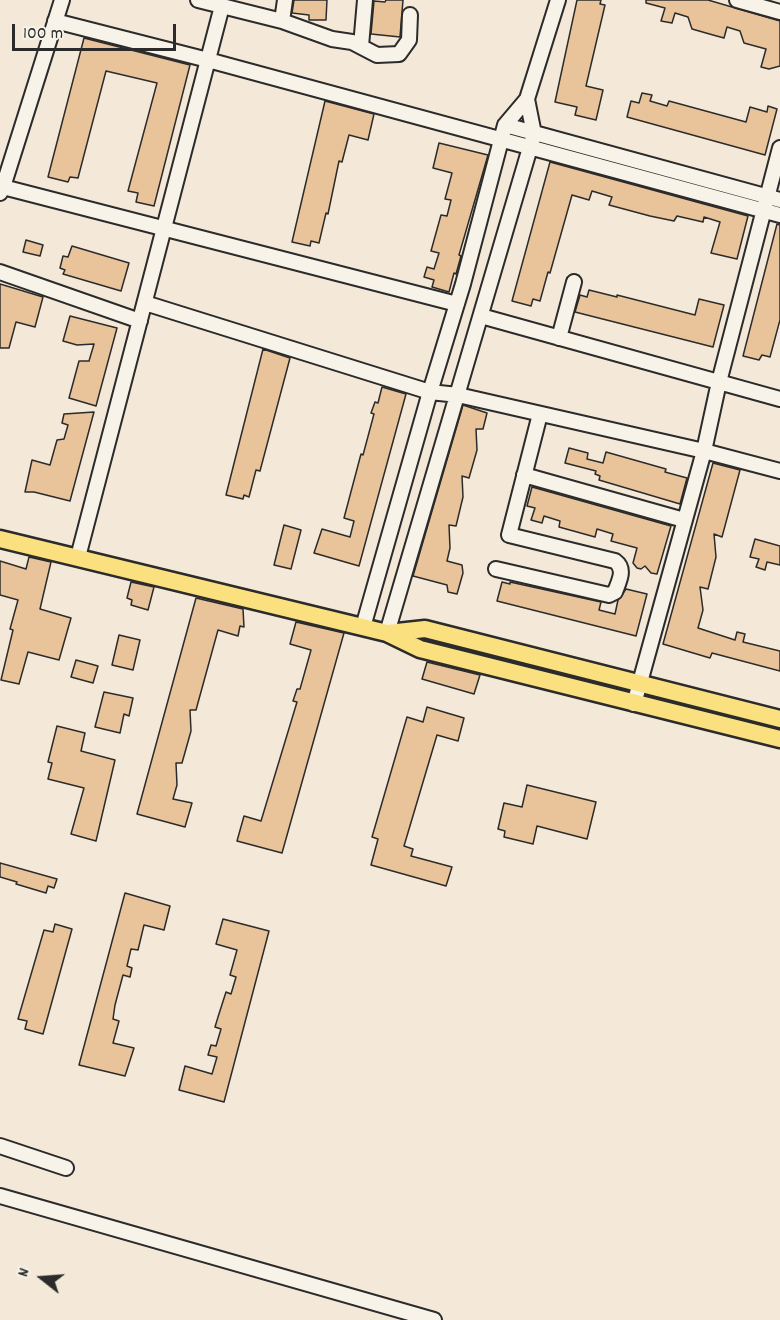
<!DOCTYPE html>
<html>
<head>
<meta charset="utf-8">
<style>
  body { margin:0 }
  #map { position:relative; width:780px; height:1320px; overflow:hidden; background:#f4e9d8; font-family:Dekko,sans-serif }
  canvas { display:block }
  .north { position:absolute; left:12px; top:1248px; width:60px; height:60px; -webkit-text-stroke:4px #f7f3e8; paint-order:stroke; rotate:287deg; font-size:16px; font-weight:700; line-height:24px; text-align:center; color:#2b2b2b }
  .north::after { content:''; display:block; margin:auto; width:21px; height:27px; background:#2b2b2b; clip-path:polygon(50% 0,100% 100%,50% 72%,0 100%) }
  .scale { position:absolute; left:12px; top:24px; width:164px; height:27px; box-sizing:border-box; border:3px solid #2b2b2b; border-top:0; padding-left:8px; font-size:18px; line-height:21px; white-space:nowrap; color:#2b2b2b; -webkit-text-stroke:4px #f7f3e8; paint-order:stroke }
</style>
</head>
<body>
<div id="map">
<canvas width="780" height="1320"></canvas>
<div class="north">N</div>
<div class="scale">100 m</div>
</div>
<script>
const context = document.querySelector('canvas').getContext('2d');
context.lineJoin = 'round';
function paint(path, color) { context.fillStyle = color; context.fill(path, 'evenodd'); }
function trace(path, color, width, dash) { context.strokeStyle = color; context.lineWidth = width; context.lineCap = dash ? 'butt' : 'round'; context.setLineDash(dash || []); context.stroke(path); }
const building = new Path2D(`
  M294 0H327L326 20H309V15L292 13Z
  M386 0H403L400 37 371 34 374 1 385 2Z
  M577 0H601L600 4 605 5 586 86 603 90 596 120 575 115 577 107 555 102Z
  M646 0H708L780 21V66L769 69 761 67 766 49 744 43 740 31 727 27 724 38 713 35 692 29 688 17 675 13 672 23 661 21 665 8 646 3Z
  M84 38 190 65 154 206 136 202 138 193 128 191 157 83 106 71 78 178 70 177 68 182 48 177Z
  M642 93 652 95 650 101 667 106 669 101 746 122 750 107 767 112 768 106 777 109 765 155 627 117 631 101 639 103Z
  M325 101 374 114 368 140 349 135 342 162 339 161 328 214 326 213 319 243 311 241 310 246 292 242Z
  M439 143 488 155 459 255 461 256 456 274 454 273 449 292 432 287 434 280 424 277 427 267 434 269 439 253 431 251 441 215 447 216 451 200 445 199 452 173 433 168Z
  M550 162 748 216 737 259 711 253 720 222 704 217 703 222 677 216 674 221 650 216 609 205 612 197 592 191 589 200 572 195 550 273 548 272 540 301 533 299 531 306 512 301Z
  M777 224 780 225V320L770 357 762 355 759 360 743 356Z
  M26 240 43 245 40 256 23 252Z
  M72 246 129 263 121 291 63 274 65 270 60 268 63 256 68 257Z
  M0 284 43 297 35 327 16 322 9 348H0Z
  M589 290 617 297V295L695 315 699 299 724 305 713 347 575 312 580 295 587 297Z
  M70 316 117 328 96 406 69 398 79 361H89L94 344 77 345 63 341Z
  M263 349 290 358 260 471 256 470 249 497 244 495 243 499 226 495Z
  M382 387 406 394 359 566 314 553 322 529 350 537 354 521 344 518 361 454 363 455 374 414 371 413 375 402 378 403Z
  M463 405 487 413 483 429H476L477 450 469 478 462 476 463 497 456 526 449 525 450 548 447 561 462 565 463 573 457 594 448 592 447 585 413 576Z
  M94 412 70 501 34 492H25L32 460 50 465 57 440 64 439 68 425 62 423 64 414Z
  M569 448 588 453 587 459 603 463 606 452 666 469 665 472 687 478 680 504 599 480 600 476 595 474 596 471 565 463Z
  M713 463 740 470 722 537 714 534 716 557 708 589 700 587 703 610 698 628 735 640 737 632 745 634 743 642 780 651V671L712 653 710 658 663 644Z
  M532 487 671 526 657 574 651 573 645 566 641 569 637 568 633 563 637 548 611 541 613 534 597 529 595 537 559 527 560 521 544 516 542 523 531 520 535 508 527 506Z
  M284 525 301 530 291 569 274 565Z
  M755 539 780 546V565L767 562 765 570 756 567 759 559 750 557Z
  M29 557 51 562 40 609 71 618 59 660 28 652 19 684 1 680 13 630 10 629 18 600 0 595V561L26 569Z
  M131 582 154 587 148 610 131 605 132 600 127 598Z
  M502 582 510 584V582L601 602 599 610 615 614 618 600 626 589 647 594 636 636 497 601Z
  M196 598 243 609 244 627 240 626 238 636 218 630 196 710H190L191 731 182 763H176L177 785 173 799 192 803 185 827 137 814Z
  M296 622 344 633 282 853 237 841 244 816 261 821 297 702 293 701 297 689H300L311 650 290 644Z
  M119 635 140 640 133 670 112 665Z
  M76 660 98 666 93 683 71 677Z
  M427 662 480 675 474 694 422 679Z
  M104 692 133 698 129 716 124 714 120 733 95 727Z
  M427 707 464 718 458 741 437 735 404 846 413 849 411 856 452 867 446 886 371 865 378 839 372 837 407 717 423 722Z
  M57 726 85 733 81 751 115 760 96 841 71 834 84 788 48 779 52 763 48 762Z
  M527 785 596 802 587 839 537 826 533 844 504 837 505 831 498 829 504 803 522 807Z
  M0 863 57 879 54 888 48 886 46 893 16 884 17 882 0 877Z
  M125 893 170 906 164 930 144 925 138 950 131 949 127 966 132 968 130 977 123 975 115 1005 113 1019 119 1021 113 1043 134 1048 125 1076 79 1065Z
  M223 919 269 931 224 1102 179 1090 185 1066 212 1074 217 1057 208 1055 211 1045 216 1046 221 1029 215 1027 218 1017 226 992 231 994 236 977 230 975 237 950 216 944Z
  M55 924 72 929 43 1034 25 1029 27 1021 18 1019 44 930 53 932Z`);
paint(building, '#e9c399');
trace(building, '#2b2b2b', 1.5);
const minor = new Path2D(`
  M198 0 282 21 332 39 352 42 377 55 399 54 409 40 410 15
  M737 0 780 12
  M55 21 208 60 780 215
  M282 21 285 0
  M361 46 365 0
  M505 125 780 200
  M3 187 457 304
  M0 193 3 187 62 0
  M0 272 140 321
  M145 303 430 392 458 395 704 451 780 471
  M481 316 780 399
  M559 338 574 282
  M524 475 684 520
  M78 557 222 6
  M496 569 609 595 615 592C619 581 626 569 615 561L509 535 540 414
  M363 627 430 392 463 284 505 125 527 99 558 0
  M387 633 534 134 527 99
  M634 704 704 451 719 382 780 148
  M0 1146 66 1168
  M0 1196 434 1320`);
const major = new Path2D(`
  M0 539 387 633 420 649 780 739
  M388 633 425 629 780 719`);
trace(minor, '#2b2b2b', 18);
trace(major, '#2b2b2b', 21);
trace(minor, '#f7f3e8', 14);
trace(major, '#fbe080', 16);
</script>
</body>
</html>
